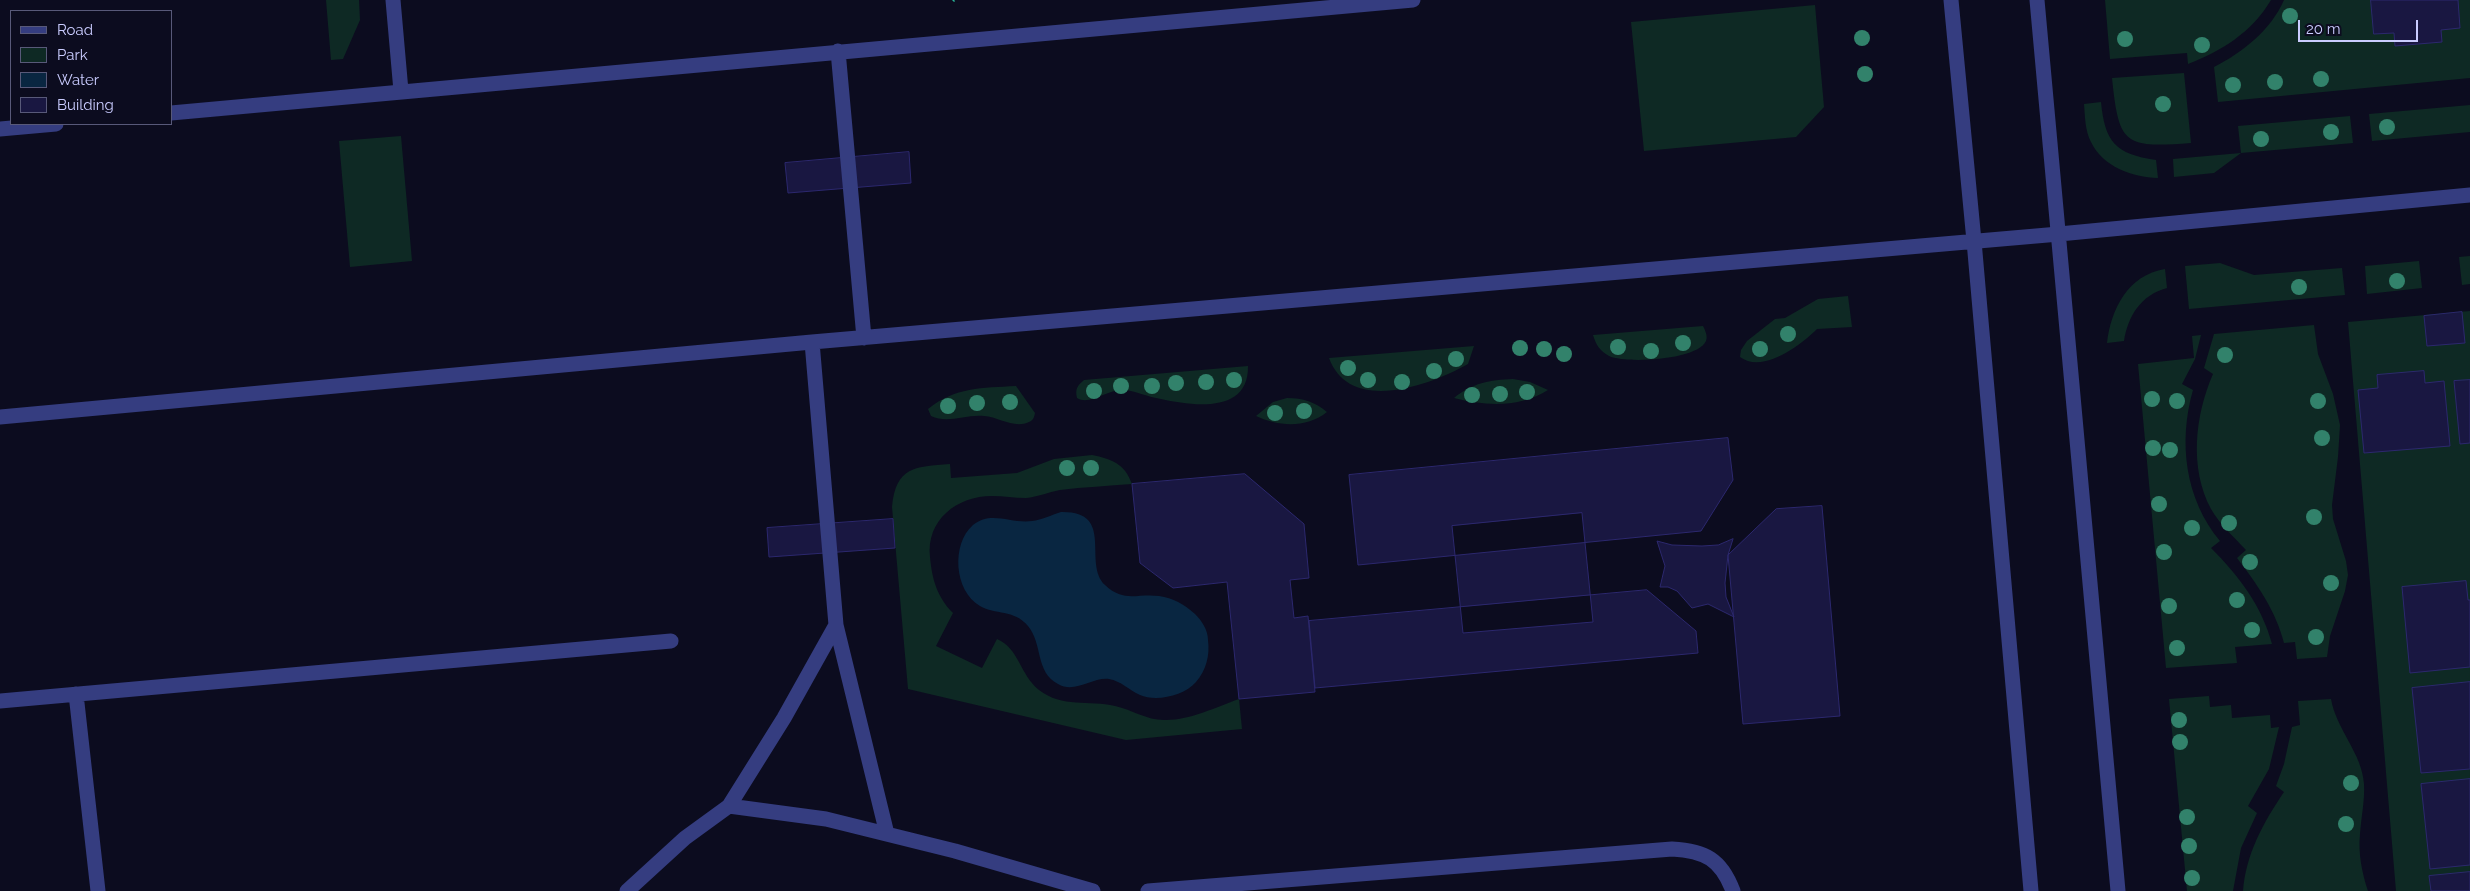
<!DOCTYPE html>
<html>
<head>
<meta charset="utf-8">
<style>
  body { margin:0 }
  #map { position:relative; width:2470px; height:891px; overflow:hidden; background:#0c0c1f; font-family:Raleway,sans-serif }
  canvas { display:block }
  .legend { position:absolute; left:10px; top:10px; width:162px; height:115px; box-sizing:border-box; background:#0c0c1f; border:1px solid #585979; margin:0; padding:6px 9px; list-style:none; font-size:15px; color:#caccff }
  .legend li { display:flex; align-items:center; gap:10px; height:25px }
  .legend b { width:25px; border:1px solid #585979 }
  .scale { position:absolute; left:2298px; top:20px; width:120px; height:22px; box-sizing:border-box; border:2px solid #caccff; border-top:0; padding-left:6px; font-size:15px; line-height:18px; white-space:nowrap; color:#caccff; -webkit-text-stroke:4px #0c0c1f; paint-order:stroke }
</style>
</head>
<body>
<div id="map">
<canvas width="2470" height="891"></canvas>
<ul class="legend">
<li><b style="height:6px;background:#353d80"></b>Road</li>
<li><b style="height:14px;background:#0e2924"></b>Park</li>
<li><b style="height:14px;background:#092641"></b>Water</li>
<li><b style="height:14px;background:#191741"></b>Building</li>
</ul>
<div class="scale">20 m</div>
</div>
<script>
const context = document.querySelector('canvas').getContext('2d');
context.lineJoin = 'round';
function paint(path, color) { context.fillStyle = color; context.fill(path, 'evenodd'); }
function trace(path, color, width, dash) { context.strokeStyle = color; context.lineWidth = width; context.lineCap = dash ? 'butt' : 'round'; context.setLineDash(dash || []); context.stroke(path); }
paint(new Path2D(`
  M326 0H359L360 20 343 59 331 60Z
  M2105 0H2271C2252 32 2222 51 2188 64L2187 53 2110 59Z
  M2284 0H2470V78L2218 102 2214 67C2242 53 2271 30 2284 0Z
  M1815 5 1824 107 1796 137 1644 151 1631 22Z
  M2184 73 2191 143C2124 148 2119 145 2112 78Z
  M2101 102C2105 142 2115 154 2156 160L2158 178C2132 177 2103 167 2091 142 2085 131 2085 116 2084 104Z
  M2470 105V132L2372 141 2369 114Z
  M2350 116 2353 143 2241 153 2214 173 2174 177 2173 159 2241 153 2238 126Z
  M401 136 412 261 350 267 339 141Z
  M2470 256V284L2462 285 2459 257Z
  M2419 261 2422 288 2367 294 2365 266Z
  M2220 263 2254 275 2342 268 2345 295 2189 309 2185 266Z
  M2165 269 2167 288C2141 295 2128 316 2124 341L2107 343C2111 309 2128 275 2165 269Z
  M1848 296 1852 327 1817 329C1801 345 1763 374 1740 357L1741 350 1747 341 1775 319 1785 318 1818 299Z
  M2470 311V891H2396L2348 322Z
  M2314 325 2318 354 2333 394 2340 425 2338 457 2332 505 2333 519 2346 561 2348 575 2345 591 2330 636 2327 657 2297 659 2295 642 2284 643C2276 611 2257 584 2237 558L2246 550C2234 537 2220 525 2211 509 2189 468 2195 415 2213 374L2204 368 2214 334Z
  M1703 326C1705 330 1708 336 1706 341 1698 360 1626 364 1609 356 1600 351 1596 345 1593 335Z
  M2201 335 2195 359 2182 384 2193 390C2178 442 2185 499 2220 541L2211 548C2239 576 2262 606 2272 644L2235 647 2237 663 2166 668 2138 364 2194 358 2192 336Z
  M1474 346 1468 364C1431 385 1350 415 1329 358Z
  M1248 366C1249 414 1193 406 1161 399 1148 397 1136 391 1124 390 1107 389 1090 406 1077 398 1075 389 1077 386 1084 380Z
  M1513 379 1530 382 1548 390C1519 408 1486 406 1454 398 1472 383 1490 380 1513 379Z
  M1016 386 1035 413C1034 417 1034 420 1029 422 1014 429 999 417 984 416 966 414 948 424 931 416L928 409C955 387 982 388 1016 386Z
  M1287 398C1303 398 1315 402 1327 412 1307 428 1279 427 1256 416L1273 402Z
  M1092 455C1112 459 1125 464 1132 484 1108 486 1084 487 1060 490 1048 492 1038 497 1026 498 1015 498 1003 496 992 496 957 496 926 520 930 557 932 579 937 597 953 613L936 646 982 668 997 639C1019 648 1020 675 1039 690 1062 708 1089 700 1115 706 1133 710 1148 721 1166 720 1191 720 1216 707 1239 699L1242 729 1126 740 908 689 892 507C896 466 915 467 950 464L951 478 1017 473 1054 459Z
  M2209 696 2210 707 2231 705 2232 718 2270 715 2271 728 2279 727 2269 769 2248 806 2257 813 2241 848 2233 891H2187L2169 699Z
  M2331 699C2336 729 2362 753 2364 784 2365 800 2361 818 2360 834 2358 853 2362 873 2368 891H2243C2246 854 2263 823 2284 792L2276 786 2284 764 2292 727 2300 725 2298 701Z`), '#0e2924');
paint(new Path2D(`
  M1061 512C1116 511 1082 563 1105 585 1124 603 1137 593 1159 596 1173 598 1184 604 1195 614 1202 621 1208 630 1208 640 1210 656 1206 670 1196 682 1184 696 1156 702 1140 695 1129 690 1121 681 1109 679 1092 677 1075 694 1058 684 1035 672 1043 644 1028 626 1014 609 995 615 980 606 954 591 951 544 973 525 991 510 1011 524 1032 521 1042 520 1051 515 1061 512Z`), '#092641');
const building = new Path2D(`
  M2371 0H2458L2460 28 2441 30 2442 42 2395 46 2394 33 2374 34Z
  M909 152 911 183 788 193 785 163Z
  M2462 312 2465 343 2427 346 2424 316Z
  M2424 371 2425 383 2444 381 2450 446 2364 453 2358 390 2378 388 2377 375Z
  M2470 380V443L2460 444 2454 381Z
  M1728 438 1733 480 1701 531 1358 565 1349 475Z
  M1245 474 1304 524 1309 578 1290 580 1294 618 1308 616 1315 692 1239 699 1227 582 1173 588 1140 563 1132 484Z
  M1822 506 1840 716 1743 724 1728 555 1776 509Z
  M1582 513 1593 622 1463 633 1452 526Z
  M893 519 895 548 769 557 767 528Z
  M1733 539 1728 555 1725 583 1726 597 1734 617 1708 604 1692 608 1677 591 1668 587H1660L1665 566 1657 541 1672 545 1702 546 1718 545Z
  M2466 581 2468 600H2470V667L2410 673 2402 587Z
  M1647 590 1696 631 1698 653 1315 688 1309 621Z
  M2470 682V769L2421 773 2412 688Z
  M2470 779V865L2430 869 2421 784Z
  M2470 872V891H2431L2429 876Z`);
paint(building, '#191741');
trace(building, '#2c286e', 1);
trace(new Path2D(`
  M953 1 954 0`), '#29b497', 3, [2.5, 4]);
trace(new Path2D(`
  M393 0 401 91
  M1951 0 1974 241 2031 891
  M2037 0 2118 891
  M838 51 864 338
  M171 113 1413 0
  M0 129 56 124
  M0 417 812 342 2059 234 2470 195
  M836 625 887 834
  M76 694 98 891
  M0 701 671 641
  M729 806 826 819 955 851 1093 891
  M627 891 685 838 729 806 784 718 836 625 812 342
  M1148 891 1672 849C1705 851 1721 859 1733 891`), '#353d80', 15);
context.fillStyle = '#32826b';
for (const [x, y] of [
  [2290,16],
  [1862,38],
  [2125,39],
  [2202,45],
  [1865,74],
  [2321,79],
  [2275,82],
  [2233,85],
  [2163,104],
  [2387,127],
  [2331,132],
  [2261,139],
  [2397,281],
  [2299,287],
  [1788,334],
  [1683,343],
  [1618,347],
  [1520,348],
  [1544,349],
  [1760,349],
  [1651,351],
  [1564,354],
  [2225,355],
  [1456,359],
  [1348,368],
  [1434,371],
  [1234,380],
  [1368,380],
  [1206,382],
  [1402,382],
  [1176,383],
  [1121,386],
  [1152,386],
  [1094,391],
  [1527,392],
  [1500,394],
  [1472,395],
  [2152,399],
  [2177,401],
  [2318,401],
  [1010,402],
  [977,403],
  [948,406],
  [1304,411],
  [1275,413],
  [2322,438],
  [2153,448],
  [2170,450],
  [1067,468],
  [1091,468],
  [2159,504],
  [2314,517],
  [2229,523],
  [2192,528],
  [2164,552],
  [2250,562],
  [2331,583],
  [2237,600],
  [2169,606],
  [2252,630],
  [2316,637],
  [2177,648],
  [2179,720],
  [2180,742],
  [2351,783],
  [2187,817],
  [2346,824],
  [2189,846],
  [2192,878]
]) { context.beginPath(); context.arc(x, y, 8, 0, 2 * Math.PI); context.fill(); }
</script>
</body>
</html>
